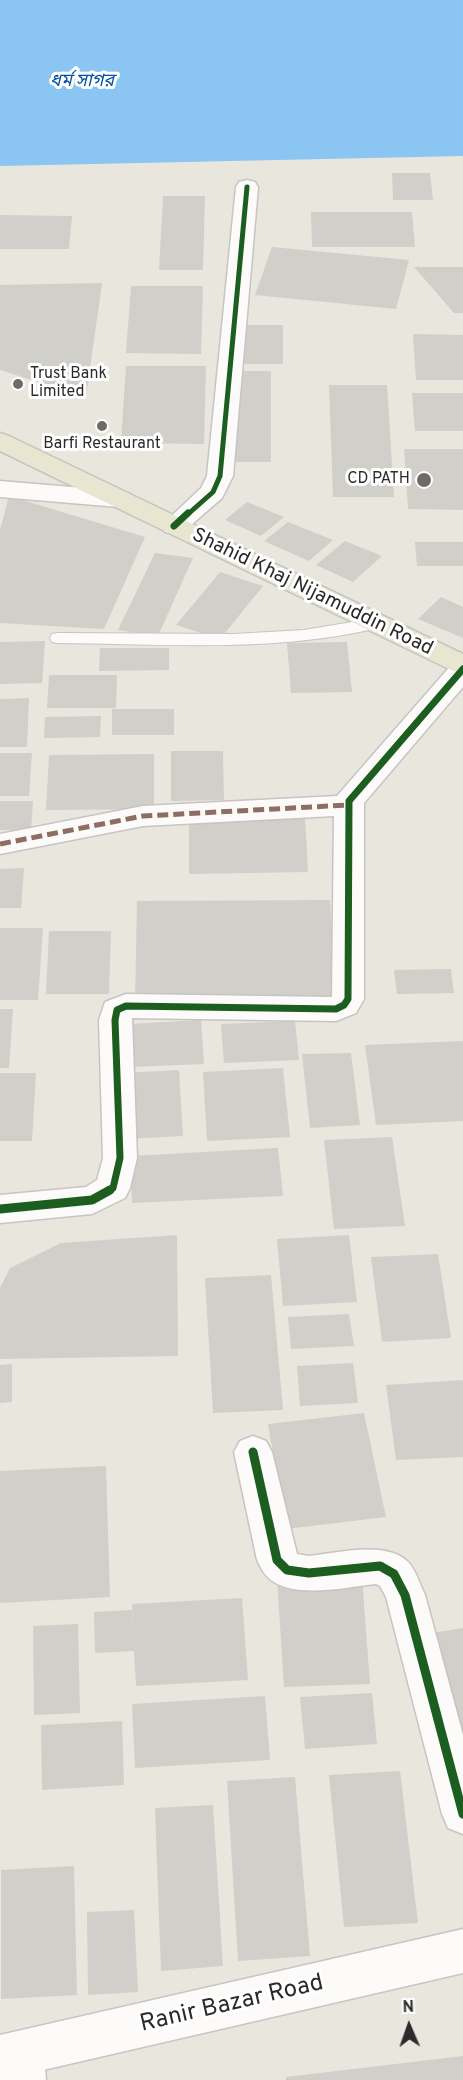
<!DOCTYPE html>
<html>
<head>
<meta charset="utf-8">
<style>
  body { margin:0 }
  #map { position:relative; width:463px; height:2080px; overflow:hidden; background:#e9e6de; font-family:Overpass,sans-serif }
  canvas { display:block }
  .north { position:absolute; left:379px; top:1996px; width:60px; height:60px; -webkit-text-stroke:4px #fff; paint-order:stroke; rotate:358deg; font-size:16px; font-weight:700; line-height:24px; text-align:center; color:#2a2a2a }
  .north::after { content:''; display:block; margin:auto; width:21px; height:27px; background:#2a2a2a; clip-path:polygon(50% 0,100% 100%,50% 72%,0 100%) }
</style>
</head>
<body>
<div id="map">
<canvas width="463" height="2080"></canvas>
<div class="north">N</div>
</div>
<script>
const context = document.querySelector('canvas').getContext('2d');
context.lineJoin = 'round';
function paint(path, color) { context.fillStyle = color; context.fill(path, 'evenodd'); }
function trace(path, color, width, dash) { context.strokeStyle = color; context.lineWidth = width; context.lineCap = dash ? 'butt' : 'round'; context.setLineDash(dash || []); context.stroke(path); }
function write(font, color, halo, rows, align = 'center') {
  context.font = font + ' Overpass,"Noto Sans Bengali",sans-serif'; context.lineWidth = 6; context.setLineDash([]); context.textBaseline = 'middle'; context.strokeStyle = halo; context.fillStyle = color; for (const [text, x, y, turn = 0] of rows) {
    context.save(); context.translate(x, y); context.rotate((+turn || 0) * Math.PI / 180); context.textAlign = isNaN(turn) ? turn : align; if (halo) context.strokeText(text, 0, 0); context.fillText(text, 0, 0); context.restore();
  }
}
paint(new Path2D(`
  M0 0H463V156L0 166Z`), '#8bc5f1');
paint(new Path2D(`
  M392 173H430L433 200H393Z
  M163 196H205L203 270H159Z
  M311 212H412L415 247H312Z
  M0 215 72 216 69 249H0Z
  M272 247 409 260 396 309 255 295Z
  M414 267H463V313H454Z
  M102 283 86 397 0 370V285Z
  M131 286H203L201 354 126 353Z
  M242 325H283V364H242Z
  M413 334 463 335V380H416Z
  M126 366H206L204 444 121 443Z
  M236 371H271V462H236Z
  M329 385H387L394 497H333Z
  M412 393H463V431H415Z
  M404 449H463V510L408 509Z
  M9 496 145 537 104 629 0 623V530Z
  M247 502 284 517 261 536 225 520Z
  M288 522 333 540 309 561 264 541Z
  M345 541 382 556 353 582 316 565Z
  M415 542H463V566H417Z
  M155 553 193 558 158 636 118 630Z
  M220 572 263 586 220 639 176 625Z
  M441 597 463 607V638L418 619Z
  M45 641 42 683 0 684V642Z
  M347 642 352 692 291 693 287 643Z
  M100 648H169V670L99 671Z
  M49 675H117L116 708H47Z
  M29 698 27 747H0V699Z
  M112 709H174V735H112Z
  M101 716 100 737 44 738 45 717Z
  M171 751H223L224 800 171 801Z
  M0 753H32L29 796H0Z
  M154 754V809L46 810 49 755Z
  M0 801H33L31 830H0Z
  M305 817 308 872 189 874V819Z
  M24 868 21 908H0V869Z
  M330 900 335 1002 135 1003 137 901Z
  M0 928H43L38 1000H0Z
  M49 931H111L109 994H46Z
  M451 969 454 993 397 994 394 970Z
  M0 1009H13L9 1068H0Z
  M201 1020 204 1064 131 1067 129 1024Z
  M295 1021 299 1060 224 1063 221 1024Z
  M463 1041V1121L376 1125 365 1045Z
  M351 1053 360 1125 310 1128 302 1054Z
  M283 1068 290 1137 207 1141 203 1072Z
  M179 1070 183 1136 124 1139 122 1073Z
  M0 1073H36L32 1141H0Z
  M392 1137 405 1226 334 1229 324 1140Z
  M278 1148 283 1196 132 1203 130 1156Z
  M177 1235 178 1356 0 1359V1288L10 1268 61 1243Z
  M349 1235 357 1302 283 1306 277 1239Z
  M438 1254 451 1338 382 1342 371 1257Z
  M271 1275 283 1410 213 1413 205 1278Z
  M349 1314 354 1346 291 1349 288 1317Z
  M353 1363 358 1403 300 1406 297 1366Z
  M12 1364V1402L0 1403V1365Z
  M463 1380V1457L396 1460 386 1385Z
  M364 1413 386 1517 286 1529 268 1424Z
  M106 1466 110 1597 0 1603V1471Z
  M362 1577 370 1684 284 1687 277 1579Z
  M242 1598 248 1680 136 1686 134 1651 95 1653 94 1612 132 1610 134 1634 132 1604Z
  M78 1624 80 1713 34 1715 33 1626Z
  M463 1628V1748L432 1633Z
  M372 1693 377 1744 305 1749 300 1697Z
  M265 1696 270 1760 135 1768 132 1704Z
  M122 1721 124 1785 42 1790 41 1725Z
  M400 1771 418 1923 344 1927 329 1775Z
  M295 1777 310 1956 238 1961 227 1781Z
  M213 1805 223 1966 161 1971 155 1808Z
  M74 1866 77 1995 1 1999V1870Z
  M134 1910 138 1992 88 1995 87 1912Z
  M463 2056V2080H286V2077Z`), '#d1cfca');
const service = new Path2D(`
  M376 618 382 619 384 623 382 627C277 653 165 644 58 643L52 642 50 638 52 634 58 633 234 634 304 630Z`);
const minor = new Path2D(`
  M247 180 255 182 258 187 233 476 222 498 183 532 174 534 165 532 161 526 201 488 207 476 236 187 239 182Z
  M0 481 119 491 128 493 132 499 128 505 119 507 0 497Z
  M463 660V687L364 803V999L356 1013 336 1021 132 1018 137 1158 130 1188 125 1198 92 1214 0 1223V1195L86 1187 97 1180 103 1158 99 1020 105 1002 126 994 332 997 334 816 143 826 0 854V834L143 806 337 796 453 663Z
  M253 1436 266 1441 272 1452 297 1554 309 1556C336 1553 387 1540 408 1562 416 1570 420 1585 425 1595L463 1735V1834L448 1828 442 1814 386 1597 380 1586 376 1584C347 1587 299 1598 274 1582 265 1577 261 1568 257 1560L234 1452 240 1441Z
  M21 2032 37 2039 44 2055 46 2080H0V2051L5 2039Z`);
const secondary = new Path2D(`
  M463 1929V1973L0 2080V2035Z`);
const primary = new Path2D(`
  M0 433 9 436 463 654V674L453 671 0 451Z`);
trace(service, '#c6c4c4', 2);
trace(minor, '#c6c4c4', 3);
trace(secondary, '#c6c4c4', 3);
trace(primary, '#c4c4c0', 3);
paint(service, '#fcfbfa');
paint(minor, '#fcfbfa');
paint(secondary, '#fcfbfa');
paint(primary, '#e8e6d1');
trace(new Path2D(`
  M0 844 143 816 349 805`), '#8d6e63', 5, [11, 5]);
trace(new Path2D(`
  M187 515 213 492 220 476 247 187`), '#1b5e20', 5);
trace(new Path2D(`
  M174 526 188 513
  M107 1191 113 1188 120 1158 115 1020 117 1010 126 1006 336 1009 344 1005 348 999 349 801 463 669`), '#1b5e20', 7);
trace(new Path2D(`
  M0 1209 92 1200 110 1190
  M253 1452 277 1560 287 1570 309 1573 380 1566 394 1574 405 1595 463 1814`), '#1b5e20', 9);
for (const [x, y, r, color] of [
  [18,384,6,"#6d6c69"],
  [102,426,6,"#6d6c69"],
  [424,480,8,"#6d6c69"]
]) { const dot = new Path2D(); dot.arc(x, y, r, 0, 2 * Math.PI); context.fillStyle = color; context.fill(dot); trace(dot, '#fff', 2); }
write('16px', '#2a2a2a', '#fff', [
  ["Trust Bank",30,375],
  ["Limited",30,393],
  ["Barfi Restaurant",102,445,"center"],
  ["CD PATH",410,480,"right"]
], 'left');
write('italic 18px', '#0250a5', '#fff', [
  ["ধর্ম সাগর",82,82]
]);
write('20px', '#2a2a2a', '#fff', [
  ["Shahid Khaj Nijamuddin Road",312,593,26]
]);
write('24px', '#2a2a2a', '#fff', [
  ["Ranir Bazar Road",232,2005,-13]
]);
</script>
</body>
</html>
